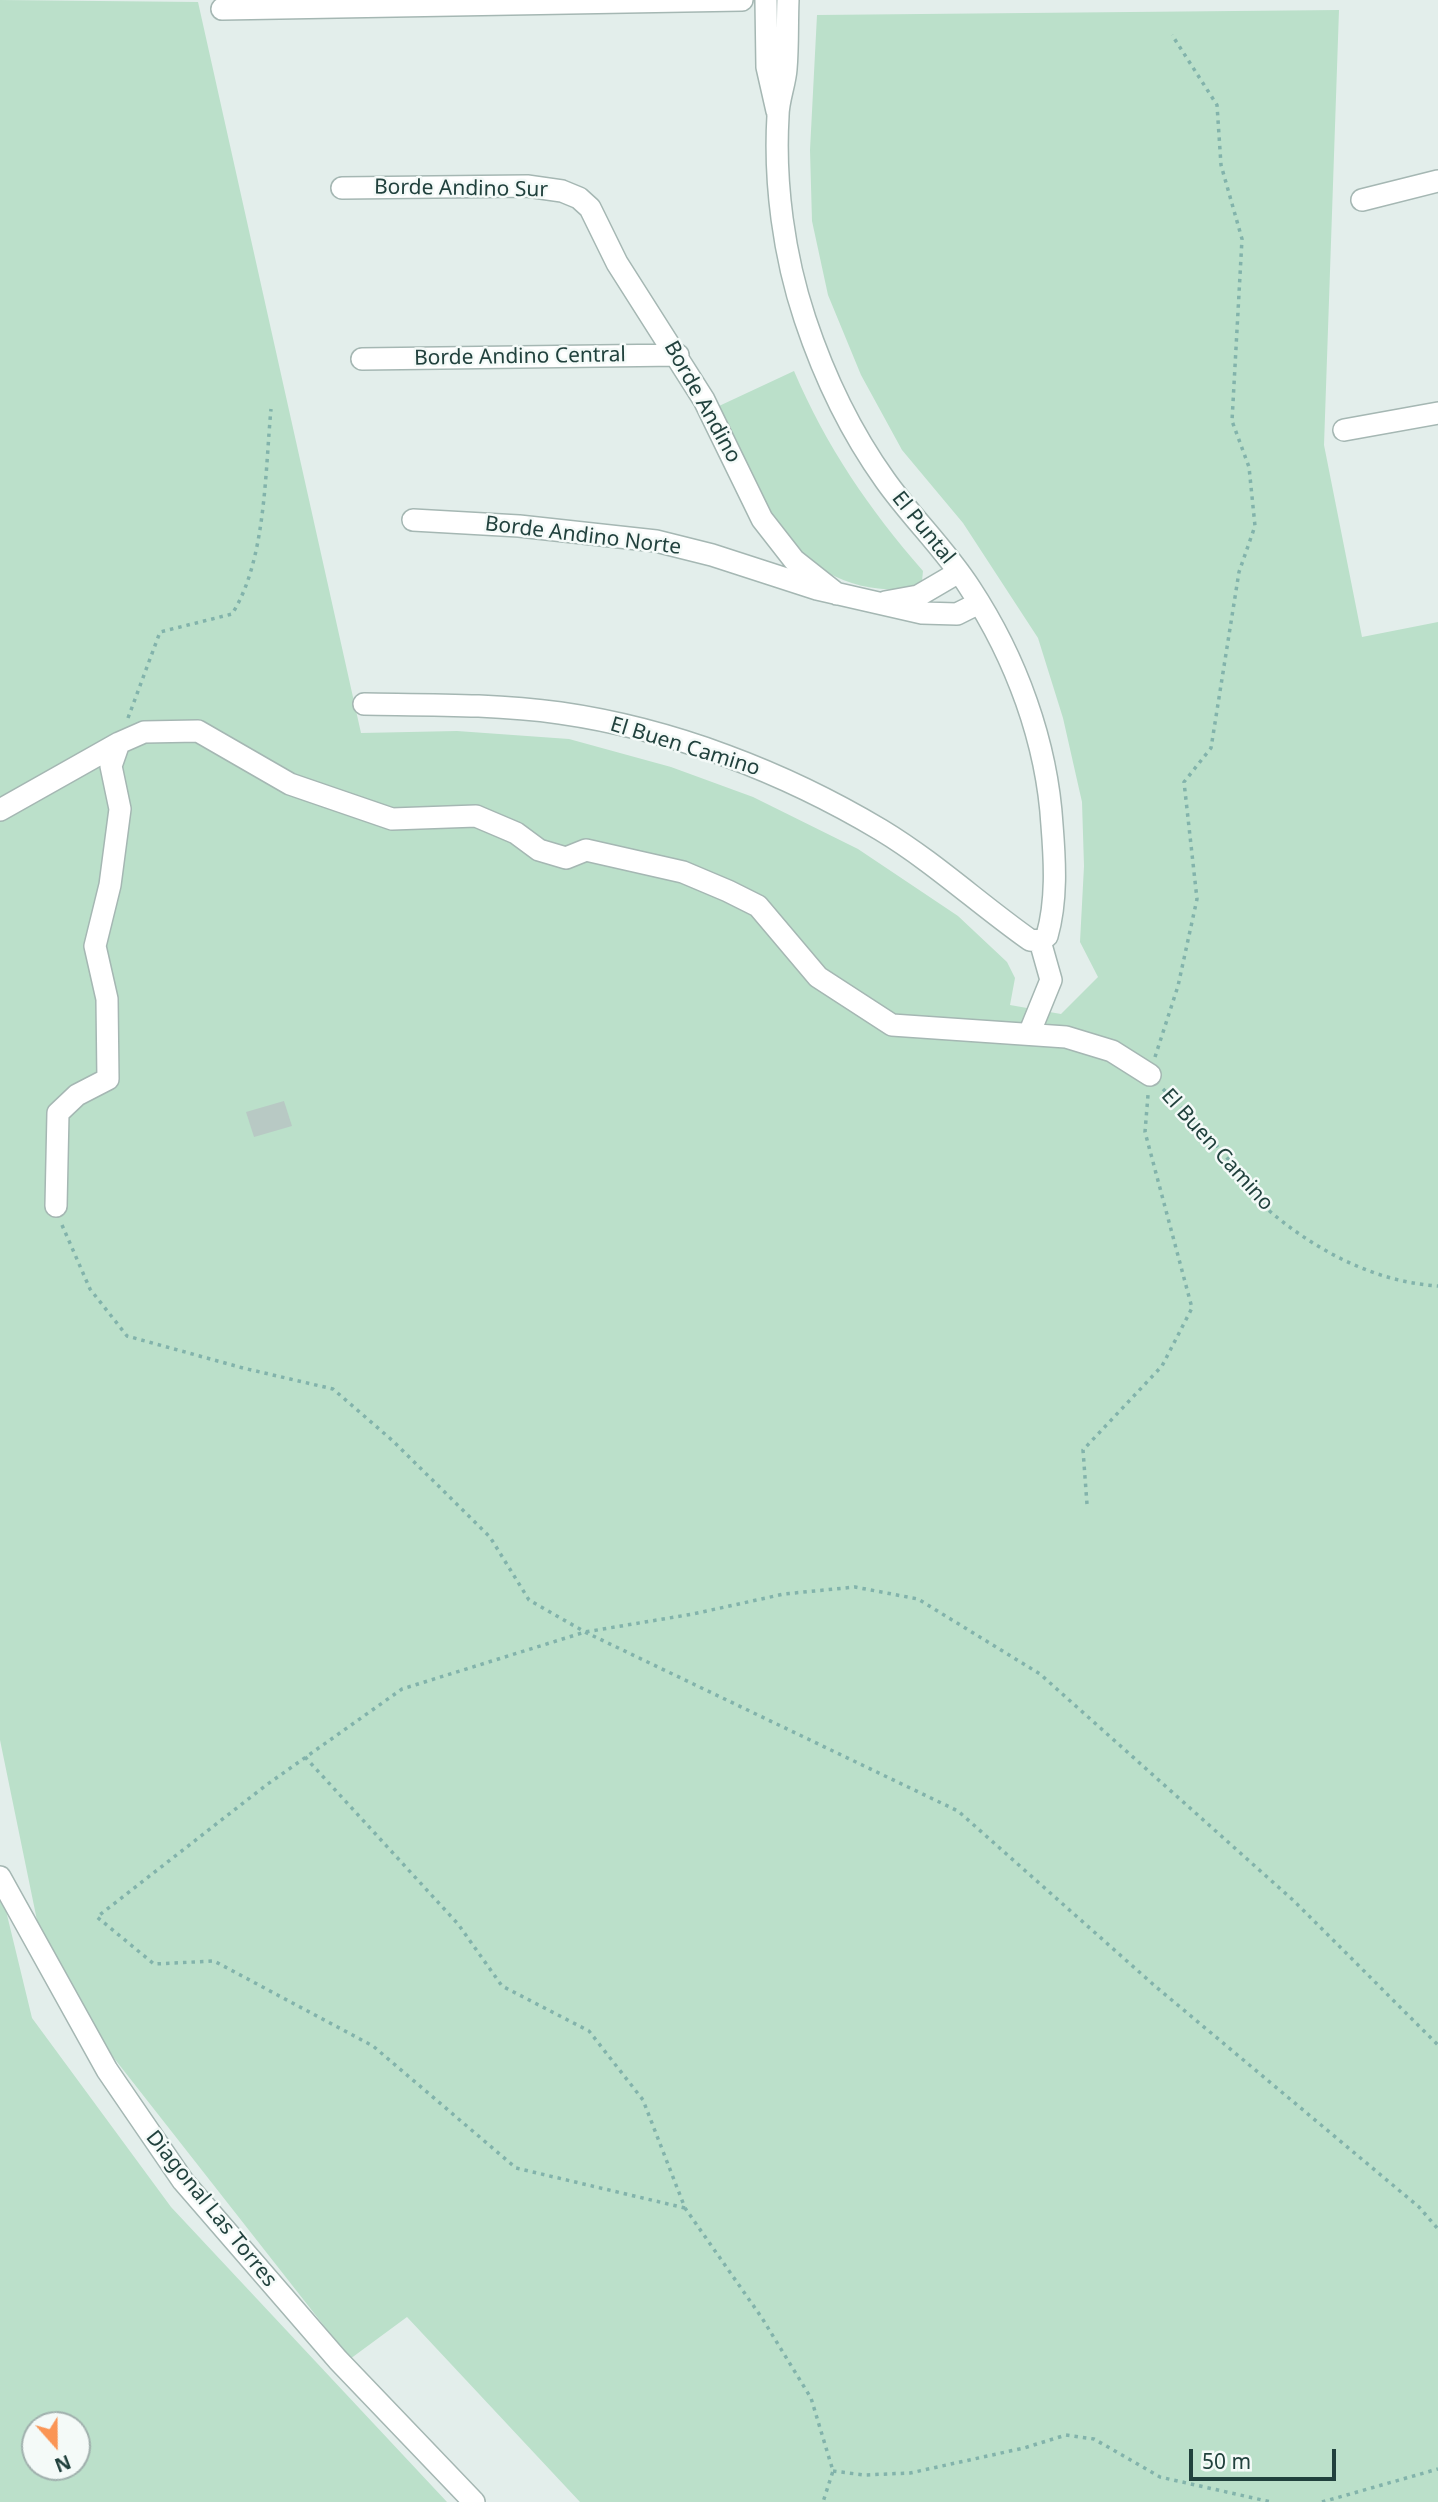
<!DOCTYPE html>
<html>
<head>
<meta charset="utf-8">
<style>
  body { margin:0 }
  #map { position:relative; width:1438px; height:2502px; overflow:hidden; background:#e3eeeb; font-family:"Noto Sans",sans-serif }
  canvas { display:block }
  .north { position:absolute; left:21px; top:2411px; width:70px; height:70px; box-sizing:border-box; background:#f4faf8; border:2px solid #a0b0ad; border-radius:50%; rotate:159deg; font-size:19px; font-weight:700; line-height:28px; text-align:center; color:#21413d }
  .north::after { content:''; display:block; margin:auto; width:24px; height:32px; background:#fa9555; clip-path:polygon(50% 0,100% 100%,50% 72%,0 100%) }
  .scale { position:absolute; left:1189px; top:2449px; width:147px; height:32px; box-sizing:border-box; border:4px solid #21413d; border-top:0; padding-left:9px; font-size:21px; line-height:24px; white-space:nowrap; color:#21413d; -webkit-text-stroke:5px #f4faf8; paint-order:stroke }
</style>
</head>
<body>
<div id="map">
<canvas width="1438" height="2502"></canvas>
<div class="north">N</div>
<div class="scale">50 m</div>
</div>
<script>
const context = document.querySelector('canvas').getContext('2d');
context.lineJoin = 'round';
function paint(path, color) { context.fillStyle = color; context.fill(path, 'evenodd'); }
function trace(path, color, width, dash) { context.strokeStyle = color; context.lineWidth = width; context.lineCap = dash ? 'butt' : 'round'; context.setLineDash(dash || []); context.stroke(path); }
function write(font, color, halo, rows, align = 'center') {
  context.font = font + ' "Noto Sans",sans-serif'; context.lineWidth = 5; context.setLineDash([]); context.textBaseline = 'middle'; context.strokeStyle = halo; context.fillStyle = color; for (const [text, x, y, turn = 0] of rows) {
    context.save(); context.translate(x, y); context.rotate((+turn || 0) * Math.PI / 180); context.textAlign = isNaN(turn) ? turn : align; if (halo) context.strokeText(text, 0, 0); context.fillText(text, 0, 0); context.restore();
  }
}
paint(new Path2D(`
  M0 0 198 2 361 733 457 731 569 739 671 767 753 797 858 849 958 916 1007 962 1015 978 1010 1005 1061 1014 1098 977 1080 942 1084 866 1082 802 1063 718 1038 638 963 523 902 450 861 375 828 295 812 221 810 150 817 15 1339 10 1324 445 1362 637 1438 622V2502H580L407 2317 350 2359 48 1974 0 1740Z
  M794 371C826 446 869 509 923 571L922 581 915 585 916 589C788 599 766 499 719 406Z
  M0 1886 32 2018 171 2207 447 2502H0ZM35 2425H77V2467H35Z`), '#bbe0ca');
paint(new Path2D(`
  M284 1101 292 1126 254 1137 246 1112Z`), '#b8c9c4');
const minor = new Path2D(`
  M766 0 767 67 777 111
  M788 0C787 23 788 46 786 69 785 84 778 100 778 116 774 183 784 256 805 319 824 376 850 431 885 480 911 517 945 549 970 588 1016 658 1047 742 1052 825 1055 862 1057 901 1047 936L1040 941
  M222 9 742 0
  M342 188 527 186 562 191 579 198 590 208 617 263 704 400 762 519 794 560 837 594
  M1362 200 1438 181
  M362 359 678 355
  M1344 430 1438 413
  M413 520 519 526 656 541 712 555 817 589 922 613 957 614 979 603
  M885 602 918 596 959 572
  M364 704C430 705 495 704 560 713 672 729 784 772 881 830 934 862 979 904 1030 940L1040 941
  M0 810 119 743 144 732 198 731 290 784 392 819 476 816 516 833 539 850 566 858 586 850 683 872 728 891 758 906 818 977 892 1025 1066 1037 1112 1051 1150 1075
  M1029 1034 1051 980 1040 941
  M56 1206 58 1113 77 1095 108 1079 107 999 95 946 110 885 120 809 111 766 119 743
  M0 1877 107 2070 183 2181 338 2360 474 2502`);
trace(minor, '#a5b7b3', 24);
trace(new Path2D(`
  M128 718 160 632 232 614C266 561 265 472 271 409
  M1155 1057 1178 986 1197 899 1184 782 1211 748 1239 572 1255 526 1249 467 1232 421 1242 239 1221 165 1217 105 1172 35
  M1163 1089C1186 1112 1208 1135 1229 1160 1243 1178 1256 1200 1273 1214 1320 1253 1377 1282 1438 1286
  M62 1225 90 1289 127 1336 243 1368 333 1389 393 1441 490 1537 529 1600 585 1632 958 1811 1155 1986 1419 2207 1438 2229
  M1087 1504 1083 1450 1162 1366 1192 1308 1145 1132 1148 1095
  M305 1757 458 1924 502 1986 589 2031 643 2100 685 2208 762 2318 811 2398 833 2471 823 2502
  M685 2208 516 2168 373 2046 214 1961 154 1964 97 1917 265 1786 402 1689 585 1632 693 1614 784 1594 855 1587 918 1599 1040 1674 1294 1901 1438 2045
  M833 2471 864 2475 910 2473 1024 2448 1066 2435 1094 2439 1160 2477 1271 2502
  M1322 2502 1438 2469`), '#82b3ab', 3.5, [3.5, 5]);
trace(minor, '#fff', 21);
write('21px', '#21413d', '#f4faf8', [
  ["Borde Andino Sur",461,189,1],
  ["Borde Andino Central",520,357,-1],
  ["Borde Andino",702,402,61],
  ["El Puntal",923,528,51],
  ["Borde Andino Norte",583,536,7],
  ["El Buen Camino",685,747,17],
  ["El Buen Camino",1217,1150,48],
  ["Diagonal Las Torres",211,2209,51]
]);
</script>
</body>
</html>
